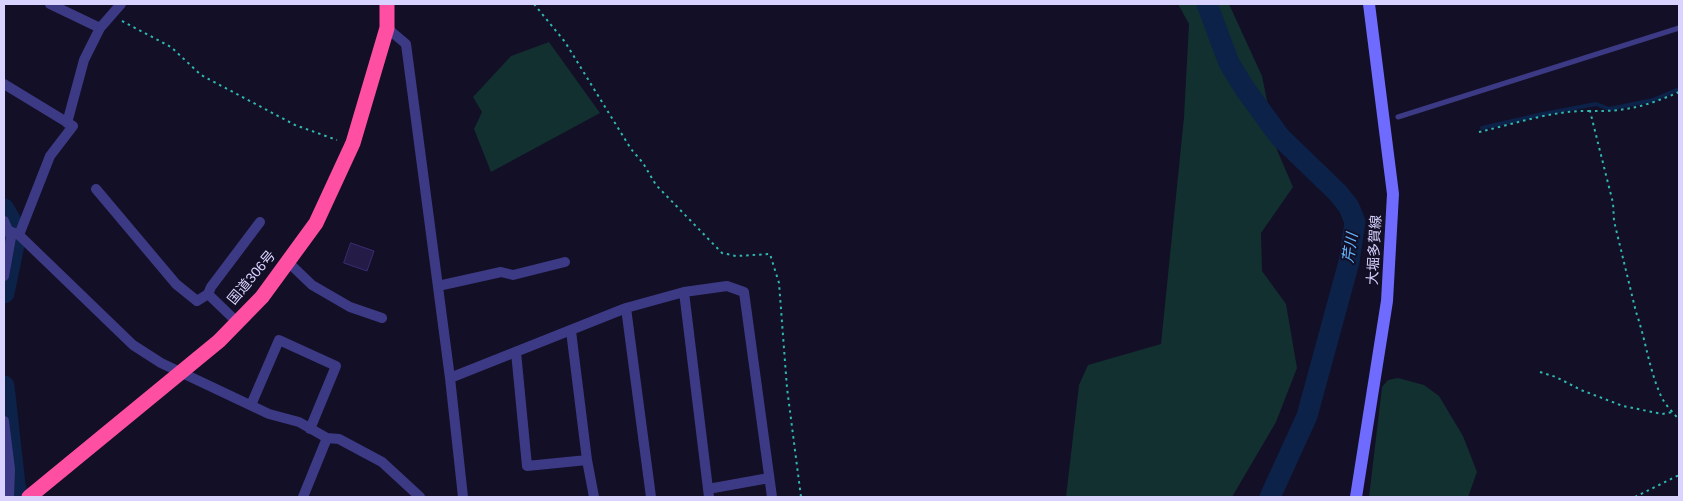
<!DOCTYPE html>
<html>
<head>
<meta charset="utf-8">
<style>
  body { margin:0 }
  #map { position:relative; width:1683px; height:501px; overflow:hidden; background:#130f26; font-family:Helvetica,sans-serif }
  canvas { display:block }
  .frame { position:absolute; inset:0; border:5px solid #d9d4ff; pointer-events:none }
</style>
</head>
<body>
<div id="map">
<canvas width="1683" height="501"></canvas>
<div class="frame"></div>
</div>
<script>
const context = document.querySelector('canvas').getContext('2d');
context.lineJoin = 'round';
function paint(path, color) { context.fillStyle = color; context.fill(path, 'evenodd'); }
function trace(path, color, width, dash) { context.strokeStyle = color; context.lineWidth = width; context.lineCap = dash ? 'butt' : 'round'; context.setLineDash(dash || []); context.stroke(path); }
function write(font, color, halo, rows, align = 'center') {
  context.font = font + ' Helvetica,"Noto Sans JP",sans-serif'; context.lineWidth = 4; context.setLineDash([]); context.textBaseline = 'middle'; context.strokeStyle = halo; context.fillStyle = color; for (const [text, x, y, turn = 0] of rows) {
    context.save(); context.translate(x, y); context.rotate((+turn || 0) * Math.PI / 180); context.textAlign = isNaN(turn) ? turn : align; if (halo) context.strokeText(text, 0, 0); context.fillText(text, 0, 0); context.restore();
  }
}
paint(new Path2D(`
  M1178 4H1229L1262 76 1277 150 1293 187 1261 233 1262 271 1286 304 1297 368 1276 422 1232 497H1066L1079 385 1088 365 1161 344 1184 117 1189 24Z
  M549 42 600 113 491 172 474 129 482 112 473 97 511 56Z
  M1398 378 1424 385 1439 396 1463 436 1477 472 1468 497H1369L1382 387 1388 380Z`), '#12302f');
trace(new Path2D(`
  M1482 128 1543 114 1596 104 1609 109 1653 100 1679 89`), '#0c2248', 4);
trace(new Path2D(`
  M1207 4 1229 63 1245 89 1280 137 1338 193 1349 207 1355 222 1349 262 1307 416 1270 497
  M4 209 12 223 15 240 4 293
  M4 386 15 485 18 497`), '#0c2248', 21);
const building = new Path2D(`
  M351 243 374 251 367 271 344 263Z`);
paint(building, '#241b47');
trace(building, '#3b2d73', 1);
trace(new Path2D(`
  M534 4 565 42 631 149 643 163 656 185 722 253 736 256 770 254 779 283 787 388 801 497
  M122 21 171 47 201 75 295 125 337 140
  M1679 92C1647 106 1625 112 1590 111L1613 203 1614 221 1636 312C1646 340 1649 371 1662 398 1666 406 1674 413 1679 420
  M1479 132C1514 124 1554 110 1590 111
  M1540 372 1556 377 1581 390 1623 406 1662 414 1673 412
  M1635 497 1679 475`), '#2fb8b0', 2, [2.5, 4]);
trace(new Path2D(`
  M1398 117 1679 28`), '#3d3a85', 5);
trace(new Path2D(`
  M50 4 100 28 84 60 67 123
  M100 28 121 4
  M387 28 406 44 450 378 463 497
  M4 84 73 126 50 156 19 235
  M96 189 176 284 197 301 208 294 237 322
  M4 221 11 237 4 276
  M9 231 19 235 133 345 161 363 269 414 299 422 327 438 339 439 382 462 420 497
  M288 262 312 285 350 307 382 318
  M438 286 501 272 513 275 565 262
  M684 292 709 497
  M208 294 211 287 260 222
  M626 308 651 497
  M571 331 587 460 594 497
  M516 352 527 466 587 460
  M450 378 626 308 684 292 727 286 744 292 772 497
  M251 405 279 340 336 366 310 429
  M4 421 10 469 9 497
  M708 489 769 478
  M303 497 327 438`), '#3d3a85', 10);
trace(new Path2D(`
  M1356 497 1387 301 1393 194 1369 4`), '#6f6bff', 12);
trace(new Path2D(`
  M29 497 219 341 262 297 316 223 353 143 387 28V4`), '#ff4fa3', 15);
write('14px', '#d9d4ff', '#130f26', [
  ["大堀多賀線",1375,250,-87],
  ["国道306号",252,278,-50]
]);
write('italic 15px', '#62b6ff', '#130f26', [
  ["芹川",1351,248,-81]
]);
</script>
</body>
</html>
